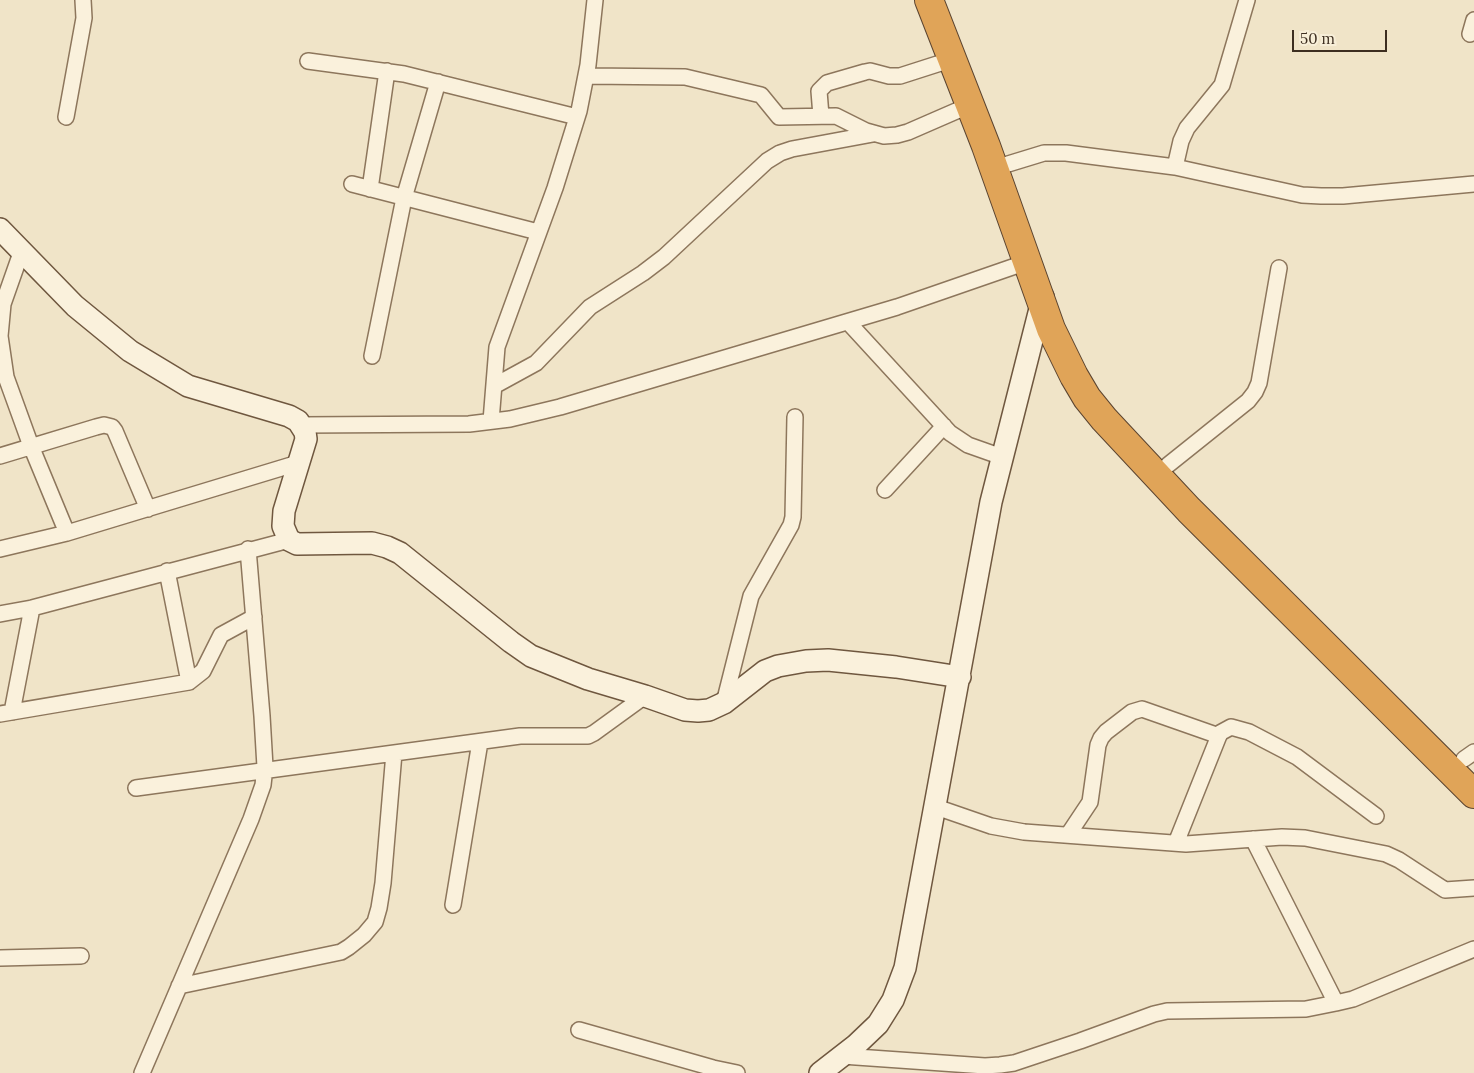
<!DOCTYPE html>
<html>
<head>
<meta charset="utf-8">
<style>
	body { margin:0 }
	#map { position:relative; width:1474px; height:1073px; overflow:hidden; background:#f0e4c8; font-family:Lora,serif }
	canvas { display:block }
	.scale { position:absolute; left:1292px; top:30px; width:95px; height:22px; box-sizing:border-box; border:2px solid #3d2e20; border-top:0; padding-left:6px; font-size:15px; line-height:18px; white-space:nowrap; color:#3d2e20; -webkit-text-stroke:4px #f7eed8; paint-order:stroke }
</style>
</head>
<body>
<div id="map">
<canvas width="1474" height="1073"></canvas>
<div class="scale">50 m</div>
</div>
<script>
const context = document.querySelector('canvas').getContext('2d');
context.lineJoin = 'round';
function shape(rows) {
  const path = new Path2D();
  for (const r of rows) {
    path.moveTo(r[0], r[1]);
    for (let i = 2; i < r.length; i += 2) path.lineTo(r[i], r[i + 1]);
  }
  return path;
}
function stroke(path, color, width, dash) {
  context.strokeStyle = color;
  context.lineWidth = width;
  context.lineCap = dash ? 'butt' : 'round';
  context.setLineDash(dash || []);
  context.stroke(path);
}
const street = shape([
	[1470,34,1474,20],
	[308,61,404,74,577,117],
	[587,76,685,77,761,95,779,117,836,116,866,131,884,136,897,135,908,132,970,105],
	[821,116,819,91,827,83,865,72,870,71,889,76,900,76,953,59],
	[66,117,84,18,83,0],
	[1008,164,1044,153,1066,153,1175,167,1302,195,1321,196,1343,196,1474,184],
	[1175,167,1181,141,1187,128,1222,85,1247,0],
	[352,184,538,232],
	[370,189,387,71],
	[22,250,3,304,0,336,6,377,31,446,67,533],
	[848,322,950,433,968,445,1002,457],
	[372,356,404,198,438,82],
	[494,386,536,363,590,307,643,273,664,257,767,161,780,153,792,149,873,134],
	[491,421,497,347,555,188,579,111,588,65,595,0],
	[302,425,469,424,510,419,560,407,897,307,1027,262],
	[0,456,96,427,104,425,112,427,115,431,148,509],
	[1168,465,1248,401,1255,392,1259,383,1279,268],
	[885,490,944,426],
	[0,549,67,533,298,463],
	[167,571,189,682],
	[0,614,32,608,289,540],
	[724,703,751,596,791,525,793,517,795,417],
	[12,712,32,608],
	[0,714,189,682,203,671,221,635,254,617],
	[1464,759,1474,752],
	[136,788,520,736,588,736,594,733,645,696],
	[936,807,991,826,1024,832,1186,844,1282,837,1305,838,1386,854,1399,860,1445,890,1474,888],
	[1068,835,1090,802,1098,745,1101,738,1106,732,1132,712,1142,709,1219,736],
	[1253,839,1336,1003],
	[1176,843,1220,733,1231,727,1249,732,1297,757,1376,816],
	[453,905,480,742],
	[0,958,81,956],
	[179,986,341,952,349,947,364,935,375,922,379,908,383,883,394,753],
	[579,1030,713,1068,737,1073],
	[842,1056,985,1066,1000,1065,1014,1063,1080,1041,1154,1014,1167,1011,1306,1009,1336,1003,1353,999,1474,949],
	[142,1073,251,819,263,785,265,767,262,716,248,549]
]);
const secondary = shape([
	[0,229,75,306,130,351,188,386,289,416,298,421,305,432,306,439,284,511,283,526,289,540,297,544,372,543,387,547,400,553,511,642,531,656,588,679,645,696,685,710,698,711,709,710,724,703,765,671,778,666,806,661,828,660,896,667,960,677],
	[820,1073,856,1045,878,1024,893,1000,905,968,991,502,1043,297]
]);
const highway = shape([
	[929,0,986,146,1051,329,1074,376,1087,398,1104,419,1189,510,1474,794]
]);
stroke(street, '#8d765c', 18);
stroke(secondary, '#6f573f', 24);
stroke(highway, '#5b4430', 30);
stroke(street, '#faf1dc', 15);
stroke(secondary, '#faf1dc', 21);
stroke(highway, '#e0a458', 28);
</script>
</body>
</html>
